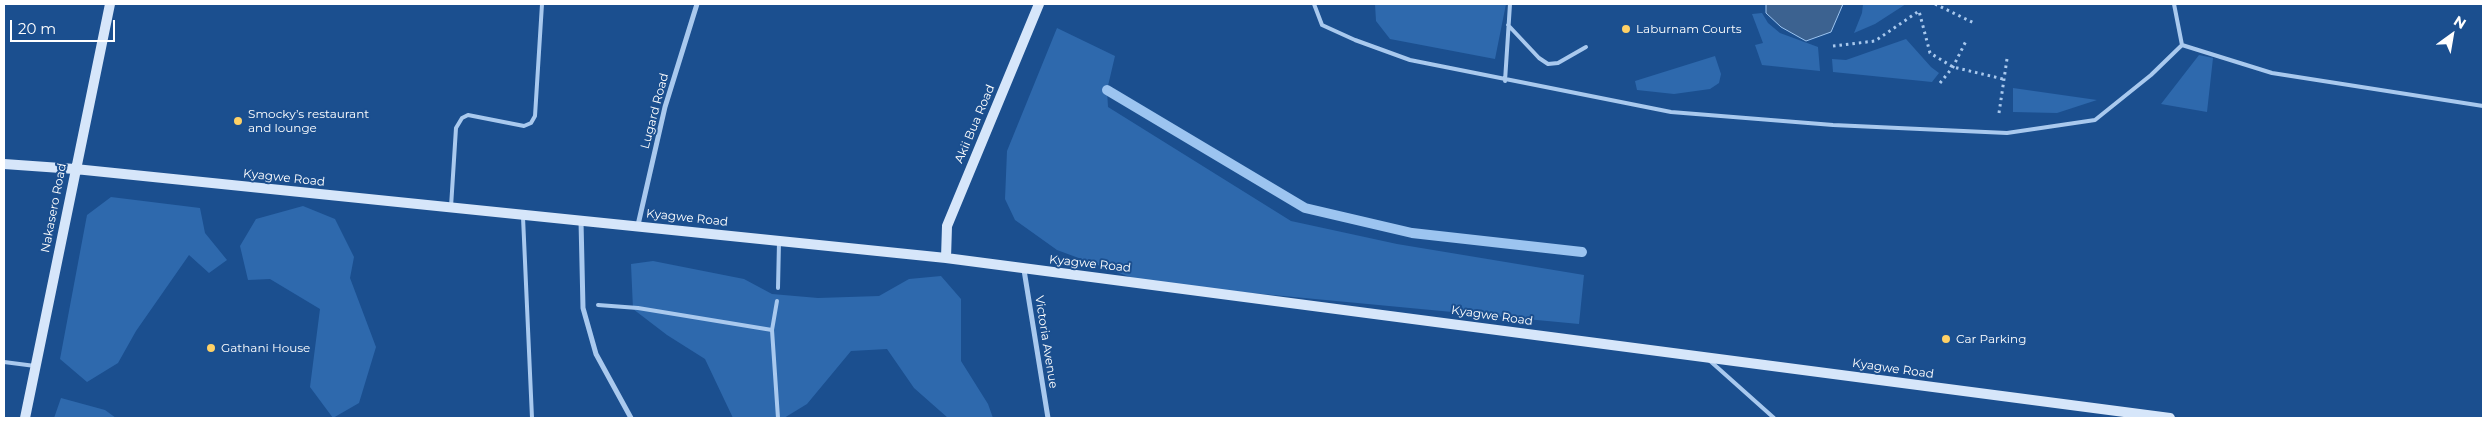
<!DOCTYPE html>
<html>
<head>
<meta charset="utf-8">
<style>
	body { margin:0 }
	#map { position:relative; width:2487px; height:422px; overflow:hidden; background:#1b4f8f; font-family:Montserrat,sans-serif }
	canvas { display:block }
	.frame { position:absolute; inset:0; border:5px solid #fff; pointer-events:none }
	.north { position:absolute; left:2427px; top:10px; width:50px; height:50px; -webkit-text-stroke:4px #1b4f8f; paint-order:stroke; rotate:32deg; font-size:14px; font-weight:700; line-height:20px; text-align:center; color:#fff }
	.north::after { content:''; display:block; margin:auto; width:18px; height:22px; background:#fff; clip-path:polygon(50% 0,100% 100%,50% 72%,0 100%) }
	.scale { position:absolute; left:10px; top:20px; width:105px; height:22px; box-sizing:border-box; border:2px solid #fff; border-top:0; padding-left:6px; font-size:15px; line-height:18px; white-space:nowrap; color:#fff; -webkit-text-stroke:4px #1b4f8f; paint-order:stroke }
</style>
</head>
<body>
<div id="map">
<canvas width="2487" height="422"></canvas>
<div class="frame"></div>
<div class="north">N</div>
<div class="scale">20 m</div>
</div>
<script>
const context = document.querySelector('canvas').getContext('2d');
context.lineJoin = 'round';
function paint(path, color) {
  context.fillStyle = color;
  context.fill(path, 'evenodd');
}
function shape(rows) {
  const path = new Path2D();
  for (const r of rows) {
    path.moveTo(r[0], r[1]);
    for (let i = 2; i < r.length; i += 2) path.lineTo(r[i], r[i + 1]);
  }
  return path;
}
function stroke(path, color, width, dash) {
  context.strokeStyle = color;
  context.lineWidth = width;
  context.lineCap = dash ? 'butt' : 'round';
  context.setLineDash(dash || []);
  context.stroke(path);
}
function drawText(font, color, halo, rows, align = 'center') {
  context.font = font + ' Montserrat,sans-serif';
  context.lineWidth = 4;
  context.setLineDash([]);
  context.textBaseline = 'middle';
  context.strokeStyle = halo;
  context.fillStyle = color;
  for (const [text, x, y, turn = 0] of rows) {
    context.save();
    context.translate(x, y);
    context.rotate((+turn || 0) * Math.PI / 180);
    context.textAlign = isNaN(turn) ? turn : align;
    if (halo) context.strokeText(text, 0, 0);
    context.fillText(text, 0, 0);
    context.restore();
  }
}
const green = shape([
	[1375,4,1506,4,1495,59,1390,39,1376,21],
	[1863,4,1906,4,1875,24,1854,33,1862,13],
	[1762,13,1768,23,1780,33,1818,47,1820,71,1762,65,1755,45,1763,43,1752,14],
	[1057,28,1115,56,1107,90,1108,107,1291,221,1397,244,1584,275,1579,324,1146,283,1057,250,1015,220,1005,199,1007,151],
	[1906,39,1931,67,1939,73,1932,82,1833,72,1832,59,1846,60],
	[2199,55,2213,58,2207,112,2161,104],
	[1715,56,1721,74,1719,83,1710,89,1674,94,1637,90,1635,81],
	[2013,88,2097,100,2057,113,2013,112],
	[111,197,200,208,205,233,227,260,209,273,189,255,136,331,118,363,87,382,60,359,87,215],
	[303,206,335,219,354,257,350,278,376,347,359,403,333,418,310,387,320,309,270,279,248,280,240,246,256,219],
	[653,261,744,279,772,294,818,298,879,296,909,279,941,276,961,299,961,361,988,404,993,418,948,418,914,388,887,349,851,351,807,404,784,418,733,418,705,359,667,335,633,309,631,264],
	[61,398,105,410,116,418,54,418]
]);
const water = shape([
	[1766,4,1843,4,1831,32,1806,41,1781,27,1766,13,1766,4]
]);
const stream = shape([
	[1107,90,1305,208,1412,233,1582,252]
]);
const path = shape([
	[1935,4,1974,23],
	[1833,46,1875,41,1919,11,1930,53,1953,67,2003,79],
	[1940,83,1953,67,1966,41],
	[1999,113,2007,59]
]);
const lane = shape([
	[1314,4,1322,25,1355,40,1410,60,1671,112,1833,125,2007,133,2095,120,2151,75,2182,45,2174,4],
	[1508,25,1539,58,1548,64,1558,63,1586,47],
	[2182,45,2272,73,2483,106],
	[1505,81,1510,4],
	[451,207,456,128,462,118,468,115,524,126,531,123,535,116,542,4],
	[523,217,532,418],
	[778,288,779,242],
	[777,301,772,330,778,418],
	[598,305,638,308,772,330],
	[1709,360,1774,418],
	[4,362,35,366]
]);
const street = shape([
	[581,221,583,308,596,354,631,418],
	[638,225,665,107,697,4],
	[1024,270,1048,418]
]);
const secondary = shape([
	[4,164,75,169,946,258,2170,418],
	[946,258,947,226,1039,4],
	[25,418,110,4]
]);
const markers = [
	[1626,29,5,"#ffd166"],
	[238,121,5,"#ffd166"],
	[1946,339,5,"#ffd166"],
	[211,348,5,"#ffd166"]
];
const poiNames = [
	["Laburnam Courts",1636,29],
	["Smocky’s restaurant",248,114],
	["and lounge",248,128],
	["Car Parking",1956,339],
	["Gathani House",221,348]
];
const streetNames = [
	["Lugard Road",655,111,-75],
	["Akii Bua Road",975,124,-67],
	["Kyagwe Road",284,178,6],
	["Nakasero Road",54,208,-79],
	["Kyagwe Road",687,218,6],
	["Kyagwe Road",1090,264,6],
	["Kyagwe Road",1492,316,8],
	["Victoria Avenue",1046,342,81],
	["Kyagwe Road",1893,369,8]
];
paint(green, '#2e69ad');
paint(water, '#3c6290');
stroke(water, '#9cc4f0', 1);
stroke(stream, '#9cc4f0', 10);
stroke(path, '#a9c9ee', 3, [2.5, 4]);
stroke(lane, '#a9c9ee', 4);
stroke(street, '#a9c9ee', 5);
stroke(secondary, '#d6e6fa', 10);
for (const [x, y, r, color] of markers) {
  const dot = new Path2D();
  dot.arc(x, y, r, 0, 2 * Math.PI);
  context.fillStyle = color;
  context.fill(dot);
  stroke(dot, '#1b4f8f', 2);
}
drawText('12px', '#fff', '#1b4f8f', poiNames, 'left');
drawText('12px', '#fff', '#1b4f8f', streetNames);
</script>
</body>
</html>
